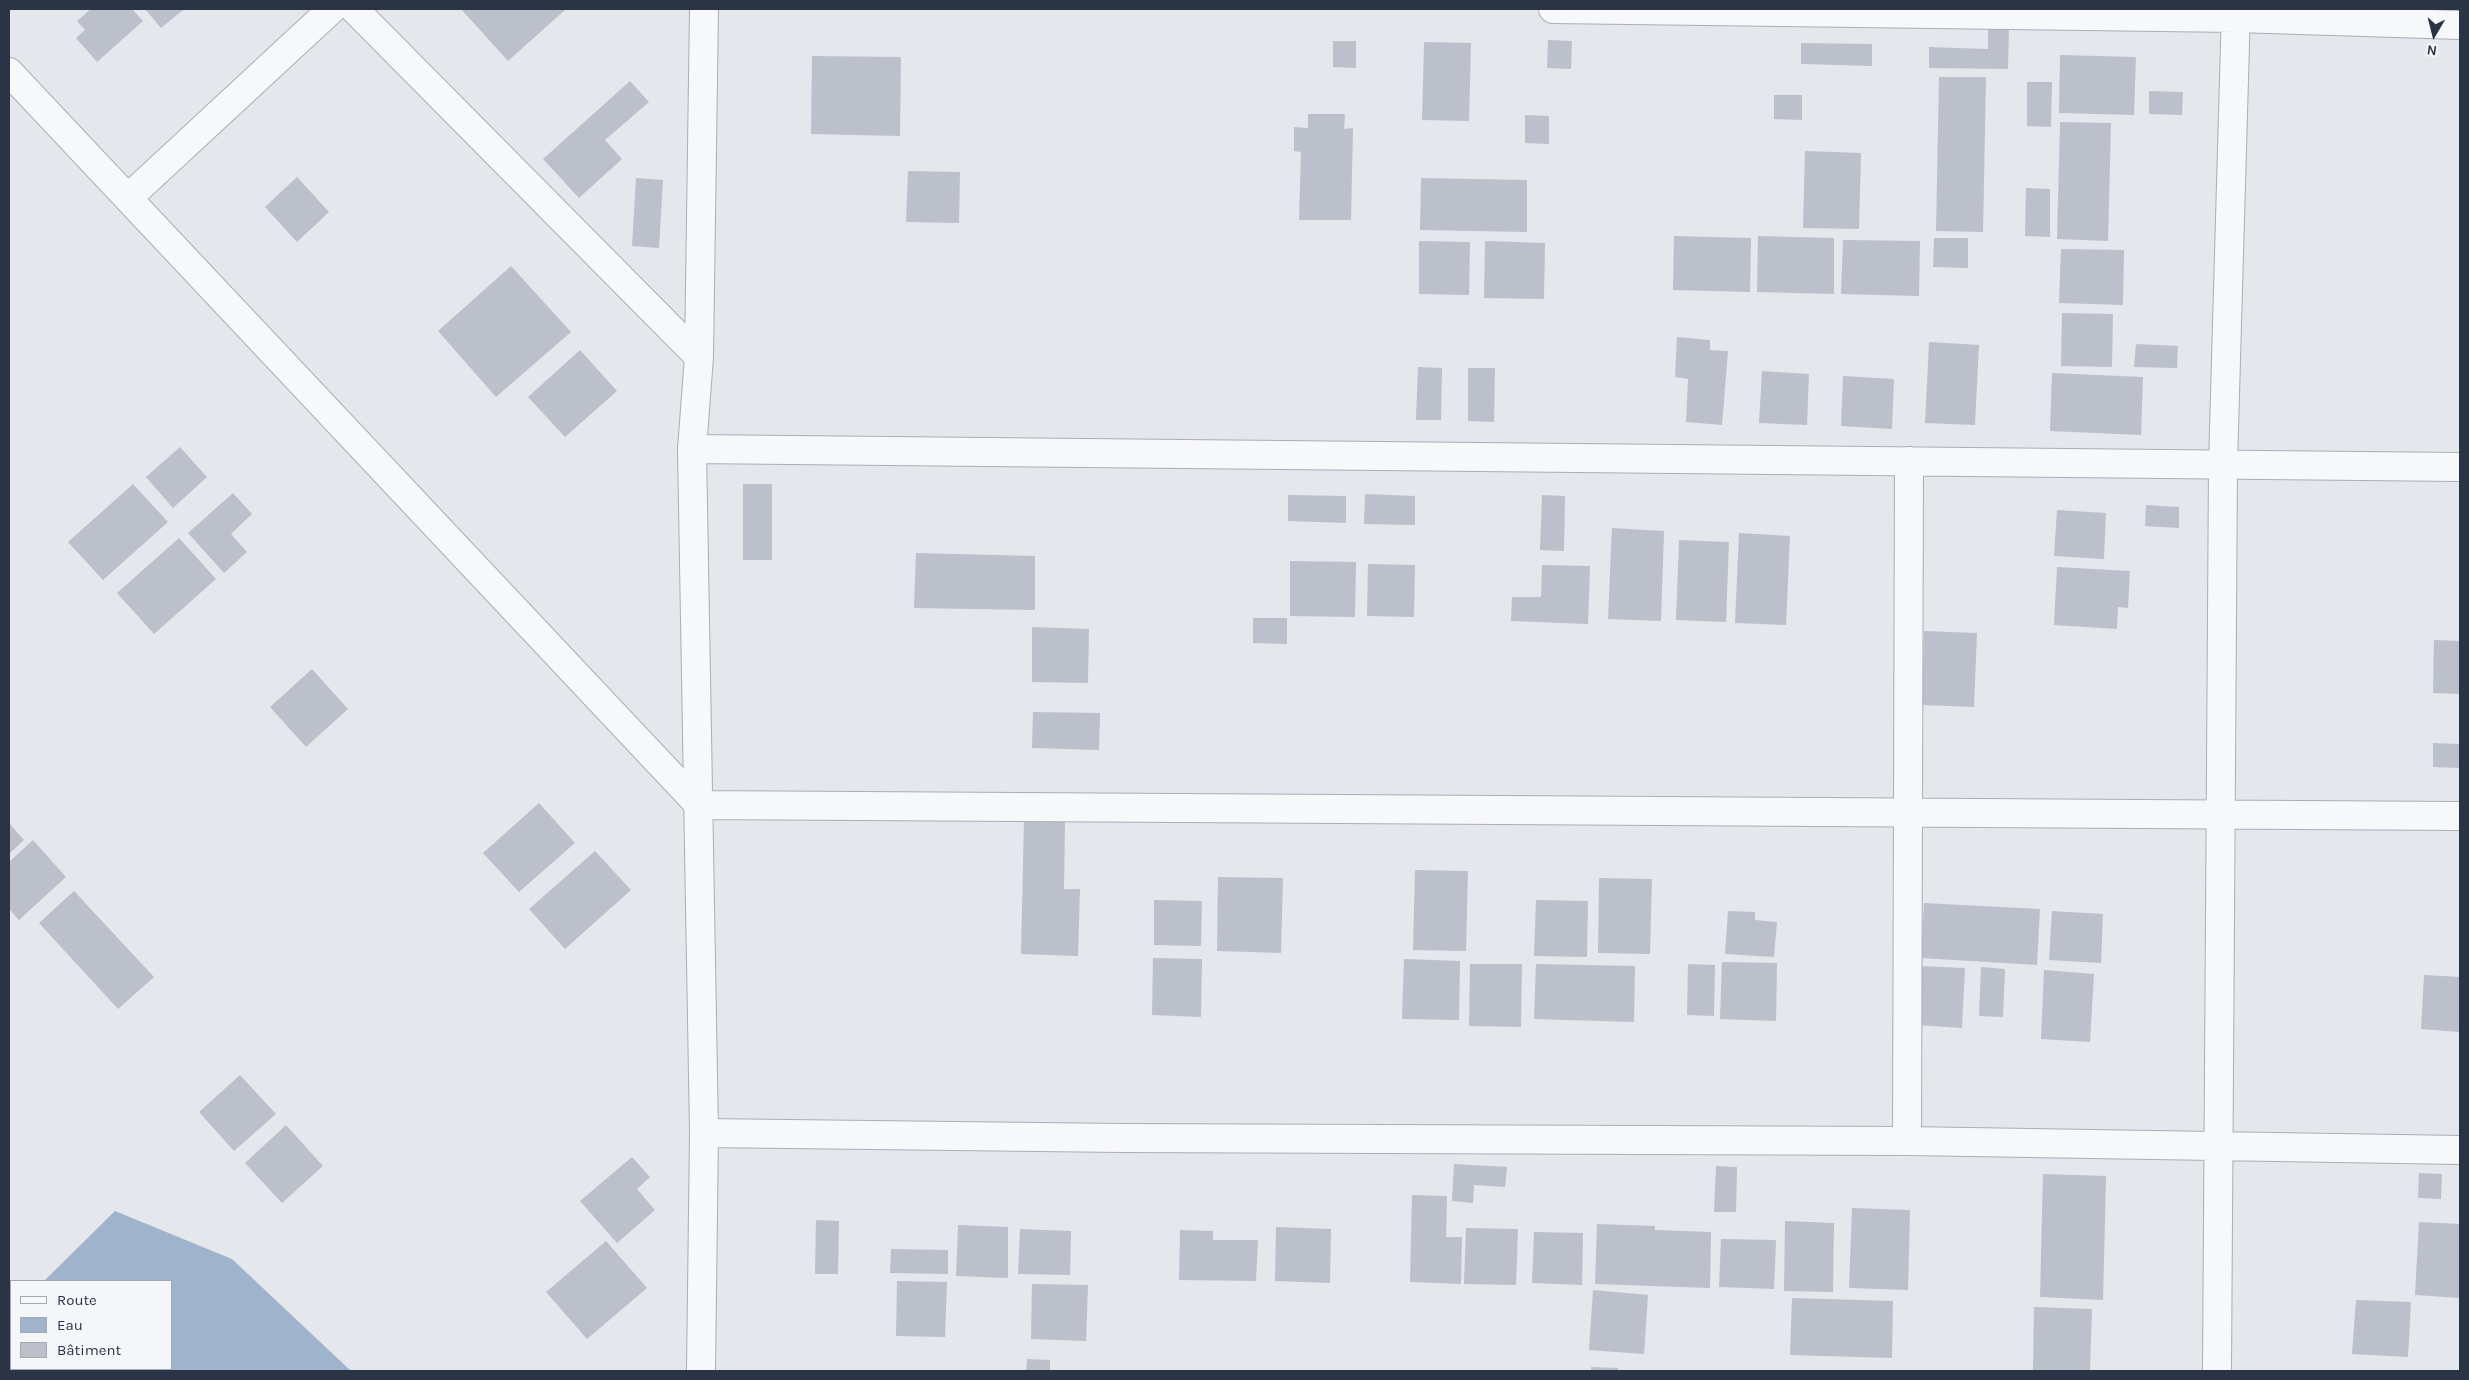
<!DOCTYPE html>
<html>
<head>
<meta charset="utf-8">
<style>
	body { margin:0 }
	#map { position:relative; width:2469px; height:1380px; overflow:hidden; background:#e4e7ec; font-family:Karla,sans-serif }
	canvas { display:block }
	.frame { position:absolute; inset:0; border:10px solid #2b3445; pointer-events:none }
	.legend { position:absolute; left:10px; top:1280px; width:162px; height:90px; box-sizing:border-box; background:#f4f6f9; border:1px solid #a4a8b1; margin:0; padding:6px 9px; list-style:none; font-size:15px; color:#2b3445 }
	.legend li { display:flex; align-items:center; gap:10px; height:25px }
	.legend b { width:25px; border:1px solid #a4a8b1 }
	.north { position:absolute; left:2409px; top:10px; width:50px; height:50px; -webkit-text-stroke:4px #f4f6f9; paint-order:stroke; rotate:188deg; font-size:14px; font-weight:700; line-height:20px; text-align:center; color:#2b3445 }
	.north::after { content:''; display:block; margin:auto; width:18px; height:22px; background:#2b3445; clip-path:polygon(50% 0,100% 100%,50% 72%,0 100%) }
</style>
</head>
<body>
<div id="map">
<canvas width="2469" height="1380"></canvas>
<div class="frame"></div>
<ul class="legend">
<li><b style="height:6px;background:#f7f8fa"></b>Route</li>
<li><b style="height:14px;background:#9fb4cc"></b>Eau</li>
<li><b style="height:14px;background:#bbc0ca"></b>Bâtiment</li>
</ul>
<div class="north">N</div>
</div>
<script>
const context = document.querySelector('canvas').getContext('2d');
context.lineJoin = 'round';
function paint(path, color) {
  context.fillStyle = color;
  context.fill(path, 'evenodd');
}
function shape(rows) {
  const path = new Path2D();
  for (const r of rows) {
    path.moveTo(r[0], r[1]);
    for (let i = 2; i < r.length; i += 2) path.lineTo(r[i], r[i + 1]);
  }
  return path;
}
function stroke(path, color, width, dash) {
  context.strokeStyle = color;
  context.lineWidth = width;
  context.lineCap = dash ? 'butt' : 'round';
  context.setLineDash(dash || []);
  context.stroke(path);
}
const water = shape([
	[115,1211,232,1259,351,1371,9,1371,9,1349,11,1339,11,1369,171,1369,171,1281,44,1281]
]);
const building = shape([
	[91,9,132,9,143,21,97,62,76,38,85,30,77,21],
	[145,9,182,9,183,10,161,28],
	[461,9,566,9,508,61],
	[1988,24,2009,24,2008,69,1929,68,1929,47,1988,49],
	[1548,40,1572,41,1571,69,1547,68],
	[1333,41,1356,41,1356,68,1333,67],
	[1424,42,1471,43,1469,121,1422,120],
	[1801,43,1872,44,1872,66,1801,64],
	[2060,55,2136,57,2134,115,2059,113],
	[812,56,901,57,900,136,811,134],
	[1939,77,1986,77,1983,232,1936,231],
	[630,81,649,102,605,140,622,159,579,198,543,159],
	[2027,82,2052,82,2051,127,2027,126],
	[2149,91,2183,92,2182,115,2149,114],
	[1774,95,1802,95,1802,120,1774,119],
	[1308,114,1345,114,1344,129,1353,128,1351,220,1299,220,1301,152,1294,151,1294,127,1308,128],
	[1525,115,1549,116,1549,144,1525,143],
	[2060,122,2111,123,2108,241,2057,239],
	[1805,151,1861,153,1859,229,1803,228],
	[908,171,960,172,959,223,906,222],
	[297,177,329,212,297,242,265,207],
	[636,178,663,180,659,248,632,246],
	[1421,178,1527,180,1527,232,1420,230],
	[2026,188,2050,189,2050,237,2025,236],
	[1674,236,1751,238,1750,292,1673,290],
	[1758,236,1834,238,1834,294,1757,292],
	[1934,238,1968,238,1968,268,1933,267],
	[1843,240,1920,241,1919,296,1841,294],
	[1419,241,1470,242,1469,295,1419,294],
	[1485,241,1545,243,1544,299,1484,298],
	[2061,249,2124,250,2123,305,2059,303],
	[511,266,571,332,496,397,438,331],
	[2062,313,2113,314,2112,367,2061,366],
	[1677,337,1710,340,1710,350,1728,351,1722,425,1686,422,1688,379,1675,377],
	[1929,342,1979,345,1975,425,1925,423],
	[2136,344,2178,346,2177,368,2134,367],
	[580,350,617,391,565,437,528,397],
	[1418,367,1442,368,1441,420,1416,420],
	[1468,368,1495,368,1494,422,1468,421],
	[1762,371,1809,374,1807,425,1759,423],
	[2052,373,2143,377,2141,435,2050,431],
	[1843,376,1894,379,1892,429,1841,426],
	[180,447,207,477,173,508,146,477],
	[133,484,168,522,103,580,68,542],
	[743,484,772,484,772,560,743,560],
	[233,493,252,514,231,534,247,552,224,573,188,533],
	[1365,494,1415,496,1415,525,1364,524],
	[1288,495,1346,496,1346,523,1288,521],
	[1542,495,1565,496,1564,551,1540,550],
	[2146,505,2179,507,2179,528,2145,526],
	[2057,510,2106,513,2104,559,2054,556],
	[1612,528,1664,531,1661,621,1608,619],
	[1739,533,1790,536,1786,625,1735,623],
	[179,538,216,579,154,634,117,593],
	[1679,540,1729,542,1726,622,1676,620],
	[916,553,1035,556,1035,610,914,608],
	[1290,561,1356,562,1355,617,1290,616],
	[1368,564,1415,565,1414,617,1367,616],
	[1542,565,1590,566,1588,624,1511,621,1512,597,1541,597],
	[2057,567,2130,571,2128,608,2118,607,2117,629,2054,625],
	[1253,618,1287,618,1287,644,1253,643],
	[1032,627,1089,629,1088,683,1032,682],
	[1924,631,1977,633,1974,707,1922,705],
	[2434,640,2460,641,2460,694,2433,693],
	[312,669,348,709,306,747,270,707],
	[1033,712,1100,713,1099,750,1032,748],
	[2433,743,2460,744,2460,768,2433,767],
	[539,803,575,843,519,892,483,853],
	[1024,821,1065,822,1064,889,1080,889,1078,956,1021,954],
	[9,823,24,840,9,854],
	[33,840,66,877,19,920,9,909,9,862],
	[595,851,631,890,565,949,529,909],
	[1415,870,1468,871,1466,951,1413,950],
	[1218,877,1283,878,1281,953,1217,951],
	[1599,878,1652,879,1650,954,1598,953],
	[74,891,154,977,118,1009,39,923],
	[1154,900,1202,901,1201,946,1154,945],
	[1536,900,1588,901,1587,957,1534,956],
	[1924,903,2040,909,2037,965,1921,958],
	[1728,911,1755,912,1755,920,1777,922,1774,957,1725,954],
	[2052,911,2103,914,2101,963,2049,960],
	[1153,958,1202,959,1201,1017,1152,1015],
	[1404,959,1460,961,1459,1020,1402,1019],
	[1722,962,1777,963,1776,1021,1720,1019],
	[1470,964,1522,964,1521,1027,1469,1026],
	[1536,964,1635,966,1634,1022,1534,1019],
	[1688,964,1715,965,1714,1016,1687,1015],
	[1920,966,1965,968,1962,1028,1916,1025],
	[1981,967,2005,969,2003,1017,1979,1016],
	[2044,970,2094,974,2090,1042,2041,1039],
	[2424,975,2460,977,2460,1032,2421,1029],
	[240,1075,276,1114,234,1151,199,1112],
	[286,1125,323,1166,282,1203,245,1163],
	[632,1157,650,1177,637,1189,655,1210,617,1243,580,1201],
	[1454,1164,1507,1167,1505,1187,1474,1185,1473,1203,1452,1201],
	[1716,1166,1737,1167,1736,1212,1714,1212],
	[2419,1173,2442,1174,2441,1199,2418,1198],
	[2043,1174,2106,1176,2103,1300,2040,1297],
	[1412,1195,1447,1196,1446,1237,1462,1237,1461,1284,1410,1282],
	[1852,1208,1910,1210,1908,1290,1849,1288],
	[816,1220,839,1221,838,1274,815,1274],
	[1785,1221,1834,1223,1833,1292,1784,1291],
	[2419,1222,2460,1224,2460,1298,2415,1295],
	[1597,1224,1655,1226,1655,1230,1711,1232,1710,1288,1595,1284],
	[958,1225,1008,1227,1008,1278,956,1276],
	[1276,1227,1331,1229,1330,1283,1275,1281],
	[1466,1228,1518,1229,1516,1285,1464,1284],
	[1020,1229,1071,1231,1070,1275,1018,1274],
	[1180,1230,1213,1231,1213,1240,1258,1240,1256,1281,1179,1280],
	[1534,1232,1583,1233,1582,1285,1532,1283],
	[1721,1239,1776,1240,1774,1289,1719,1287],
	[606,1241,647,1288,587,1339,546,1292],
	[891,1249,948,1250,948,1274,890,1273],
	[897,1281,947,1282,945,1337,896,1336],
	[1032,1284,1088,1285,1086,1341,1031,1339],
	[1593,1290,1648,1295,1644,1354,1589,1350],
	[1792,1298,1893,1301,1892,1358,1790,1355],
	[2356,1300,2411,1302,2408,1357,2352,1354],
	[2034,1307,2092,1309,2090,1371,2033,1371],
	[1027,1359,1050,1360,1050,1371,1026,1371],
	[1591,1367,1618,1368,1618,1371,1591,1371]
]);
const minor = shape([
	[354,9,699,357],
	[1553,9,2236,18,2460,25],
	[9,72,699,805,2460,816],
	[128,198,332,9],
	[692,449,2460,467],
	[704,1133,1122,1138,1907,1141,2460,1150],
	[1907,1141,1909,461],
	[701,1371,704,1133,692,449,699,357,704,9],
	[2217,1371,2223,465,2236,9]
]);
paint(water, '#9fb4cc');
paint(building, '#bbc0ca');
stroke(minor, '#a9aeb7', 30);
stroke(minor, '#f7f8fa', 28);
</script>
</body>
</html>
